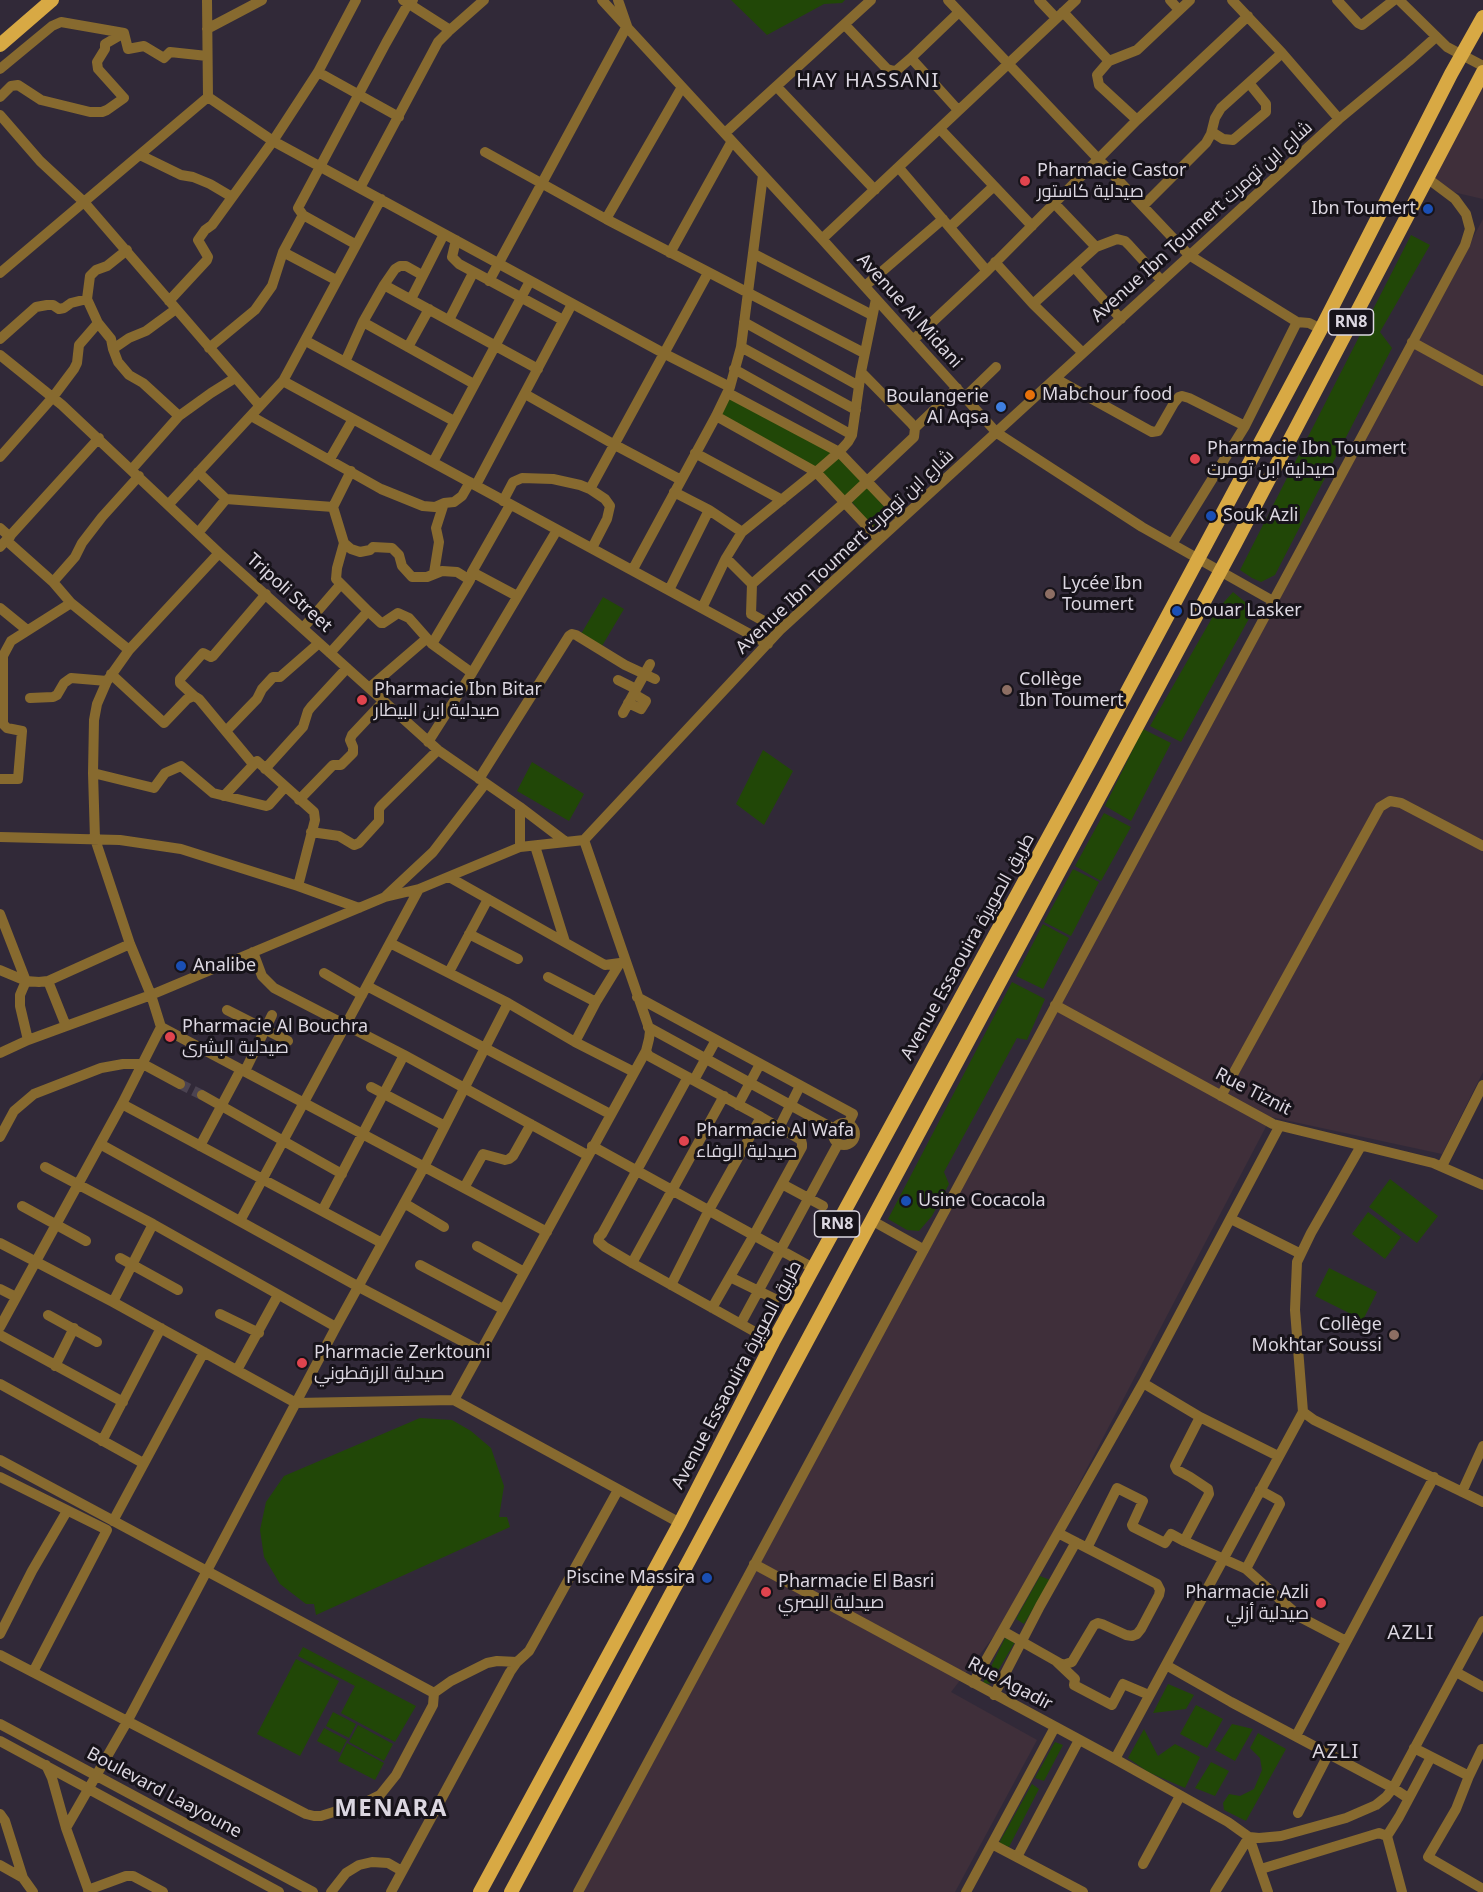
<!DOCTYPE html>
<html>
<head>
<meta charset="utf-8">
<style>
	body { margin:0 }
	canvas { display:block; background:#312938 }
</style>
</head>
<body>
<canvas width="1483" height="1892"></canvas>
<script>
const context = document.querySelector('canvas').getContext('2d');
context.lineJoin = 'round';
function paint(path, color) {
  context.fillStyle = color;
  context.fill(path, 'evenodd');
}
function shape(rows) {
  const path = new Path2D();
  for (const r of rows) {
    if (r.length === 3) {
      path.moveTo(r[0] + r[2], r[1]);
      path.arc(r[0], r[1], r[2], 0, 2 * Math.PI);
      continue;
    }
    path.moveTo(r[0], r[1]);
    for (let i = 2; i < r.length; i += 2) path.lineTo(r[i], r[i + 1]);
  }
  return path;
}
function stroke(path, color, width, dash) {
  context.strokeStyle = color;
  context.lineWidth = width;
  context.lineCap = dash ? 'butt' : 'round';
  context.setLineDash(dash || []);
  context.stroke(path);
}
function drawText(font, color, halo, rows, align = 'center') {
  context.font = font + ' "Noto Sans",Cairo,sans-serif';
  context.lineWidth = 6;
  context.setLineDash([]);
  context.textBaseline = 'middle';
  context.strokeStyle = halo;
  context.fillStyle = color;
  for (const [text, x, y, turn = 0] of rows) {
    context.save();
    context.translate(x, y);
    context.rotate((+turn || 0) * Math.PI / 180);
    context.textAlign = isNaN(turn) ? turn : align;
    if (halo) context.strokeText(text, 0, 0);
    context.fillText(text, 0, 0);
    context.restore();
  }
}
const industrial = shape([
	[1483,67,1483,199,1427,186],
	[1483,219,1483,1072,1442,1154,1271,1117,1040,1558,1000,1628,951,1692,1037,1740,955,1892,579,1892]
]);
const green = shape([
	[731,0,845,0,842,3,824,4,767,35],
	[1411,235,1430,245,1380,332,1392,348,1275,575,1261,582,1252,578,1240,570],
	[730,394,834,454,817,469,720,415],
	[838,458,862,481,847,499,822,473],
	[867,487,893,517,876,531,852,502],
	[1233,592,1250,606,1251,615,1181,742,1150,726,1216,611],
	[603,597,624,609,602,646,581,634],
	[1143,729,1171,743,1131,821,1105,806],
	[763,750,793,771,764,825,736,804],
	[532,762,584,794,569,821,517,791],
	[1104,813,1131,827,1101,881,1075,866],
	[1073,869,1099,882,1071,936,1044,922],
	[1043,924,1069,938,1043,989,1016,976],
	[1012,982,1045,999,1027,1040,1017,1038,944,1172,949,1184,932,1216,919,1231,907,1230,888,1219],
	[1390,1179,1438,1216,1417,1243,1369,1207],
	[1368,1212,1401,1237,1385,1259,1352,1234],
	[1329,1268,1377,1292,1363,1320,1315,1296],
	[420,1418,452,1420,471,1431,491,1448,504,1486,499,1517,507,1517,510,1527,316,1615,314,1604,306,1604,280,1584,264,1557,260,1530,266,1502,284,1476],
	[1040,1576,1050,1580,1024,1624,1016,1619],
	[1005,1638,1015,1642,990,1684,983,1683],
	[303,1647,416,1706,395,1742,341,1713,355,1686,298,1656],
	[296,1659,339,1681,300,1756,257,1734],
	[1168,1684,1194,1695,1186,1709,1153,1713],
	[1196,1705,1223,1719,1207,1748,1180,1734],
	[333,1712,356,1724,349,1738,326,1726],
	[1232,1724,1253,1729,1235,1761,1215,1750],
	[358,1725,393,1744,384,1761,349,1742],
	[324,1728,347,1740,340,1753,317,1741],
	[1144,1729,1158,1756,1175,1744,1200,1757,1185,1788,1148,1772,1128,1758],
	[1258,1733,1286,1749,1246,1821,1224,1810,1223,1803,1229,1794,1240,1796,1254,1789,1262,1770,1260,1758,1250,1748],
	[1055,1742,1063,1745,1044,1781,1035,1778],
	[347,1743,384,1763,375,1780,338,1761],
	[1211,1762,1229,1771,1215,1796,1195,1788],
	[1032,1784,1039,1789,1009,1847,999,1843]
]);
const minorTunnel = shape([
	[180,1084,202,1095]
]);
const minor = shape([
	[207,0,208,97,273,141,665,354,730,387,716,416,633,569],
	[403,0,450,30],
	[602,0,822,239,997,433,1142,527,1273,601],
	[948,0,1189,255,1297,322],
	[1039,0,1056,18],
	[1170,0,1179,10],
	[1232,0,1282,53,1339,119],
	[1337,0,1358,23,1362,25,1394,0],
	[1399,0,1447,47,1483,66],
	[1063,12,1109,61,1097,75,1099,85,1137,120],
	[845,25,887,69,894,71,897,70,911,58,959,12],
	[207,29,262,0],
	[911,58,958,110],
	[1109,61,1137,50,1190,0],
	[0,69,52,26,61,22,124,33,128,49,144,46,164,58,170,52,207,56],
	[318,72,399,117],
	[777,87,875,190],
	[0,97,11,86,18,85,41,100,90,112,102,112,107,110,124,98,98,69,97,62,105,49,105,44,124,33],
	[0,115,40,161,84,202,260,406],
	[940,129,1032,226],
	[1212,132,1223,139,1233,140,1266,112,1266,104,1249,83],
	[725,133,871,0],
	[485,152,606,219,864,353],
	[140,155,181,175,193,177,210,184,232,197],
	[899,168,987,271],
	[360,188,438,42,450,30,484,0],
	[1055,204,1096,247],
	[1143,206,1206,143,1211,134,1215,118,1221,108,1282,53],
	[606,219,682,87],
	[950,227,994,186],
	[822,239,1076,0],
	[456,240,452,257,459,264,563,320],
	[355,244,303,215,298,208,386,43,408,4,413,0],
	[283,252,336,280],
	[670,253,732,141],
	[754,254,872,315],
	[995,262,1033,304,1083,353],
	[1074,267,1121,319],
	[0,273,208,97],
	[489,281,627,26,618,0],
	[384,285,538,369],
	[865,286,943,219],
	[411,299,444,234],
	[169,301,207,260,208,257,198,240,205,230,212,225,273,141,318,72,356,0],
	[1033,304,1096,247,1117,239,1125,241,1129,245,1161,280],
	[176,309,146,331,129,338,113,349,118,362,129,375,143,383,179,416],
	[449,320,473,273],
	[363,322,474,384],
	[744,322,859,386],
	[98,323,87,299,90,276,96,270,107,266,127,250],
	[0,339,36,307,47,305,53,305,59,309,64,308,71,303,87,299],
	[913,340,987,271,1137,120,1248,16],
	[306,341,454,421],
	[1412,342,1483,381],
	[408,347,429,309],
	[741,347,856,410],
	[209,348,255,310,272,286,283,252,303,215],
	[0,355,62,405,219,553,438,750,520,807,566,842],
	[345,362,363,322,384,285,395,269,400,266,406,266,422,275],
	[734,369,852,435],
	[1056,379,1152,432,1158,431,1174,403,1179,397,1182,396,1189,398,1245,426],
	[283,381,768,644],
	[730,387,741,347,763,175],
	[728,393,839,452,902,518],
	[525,394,615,445,681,480],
	[965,397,996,367],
	[251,416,381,489,423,506,435,507,444,503,454,502,462,496,470,482],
	[716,416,816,472,879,539],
	[915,428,957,388],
	[695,453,782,500],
	[0,457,53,397,74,369,77,363,79,345,98,323,111,339,113,349],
	[330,459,353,419],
	[433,462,530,281],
	[132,469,179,416,211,393,235,378],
	[198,472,226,499,333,507,351,471],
	[476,485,572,304],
	[674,492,709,510,742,532],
	[503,501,513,482,522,478,553,479,580,485,590,489],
	[168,505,283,381,381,199],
	[333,507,344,543,351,549,360,552,370,550,373,547,392,548,399,555,402,566,412,577,427,577,442,571,457,572,470,580,432,644],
	[0,528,10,537],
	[198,533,226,499],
	[7,541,53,582,71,603],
	[344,543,337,568,336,579,368,611],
	[1172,544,1245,426,1297,322,1309,323,1321,329],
	[0,547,99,438],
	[592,548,607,519,610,506,605,499,590,489,708,273],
	[726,558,752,584,845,502,914,437,915,428,911,423,861,372],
	[472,572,517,596],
	[434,573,439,542,436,528,444,503],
	[470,580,472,572,510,505],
	[53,582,75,557,82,543,102,517,139,476],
	[752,584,751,614,780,630],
	[669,590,709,510],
	[0,608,27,630],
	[702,608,726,558,742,532,816,472,839,452,848,442,852,435,861,372,876,299],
	[303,628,340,585],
	[330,653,368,611,381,623,383,623,398,613,409,618,432,644,472,673],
	[111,674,164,723,187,699,194,696,199,699,253,764],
	[618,680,636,689],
	[369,688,426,639],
	[194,696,180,683,180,679,203,653,211,657,213,656,266,594],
	[30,698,53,697,57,695,64,683,71,678,107,681],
	[628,703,641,709,646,701,634,694],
	[623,713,650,664],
	[226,731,257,699,262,689,273,677,280,677,319,643],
	[428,742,472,673,557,530],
	[265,769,303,727,308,711,311,707,347,668],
	[93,773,154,788,165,773,181,766,213,793,266,806,269,805,285,787],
	[0,779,18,779,22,731,7,728,3,724,3,656,11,641,71,603,129,650],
	[479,779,569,636,572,634,576,635,625,665,655,679],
	[224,796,257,761,314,812,315,820,298,886],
	[299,800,333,765,341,765,353,753,353,747,350,740,352,735,384,701],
	[311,832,339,836,354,845,359,843,379,821,379,809,381,806,438,750],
	[0,837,120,840,181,849,298,886,359,908],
	[584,840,780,630,1339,119,1409,61,1436,37],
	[535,846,565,942],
	[520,847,520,807],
	[449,877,605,965,620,963],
	[386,896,433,852,485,784],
	[0,914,26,981,20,995,20,1006,28,1040],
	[469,934,518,959],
	[390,943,508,1003,575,1042,634,1072],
	[253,952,262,976,274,988,404,1055,587,1155],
	[0,970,26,981,39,982,48,981,130,944],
	[449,972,488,899],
	[324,973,362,995],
	[548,977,596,1002],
	[48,981,66,1026],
	[367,986,610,1114],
	[637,997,853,1114,848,1124],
	[1055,1005,1273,1124,1433,1163,1483,1185],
	[227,1010,288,1041],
	[161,1027,547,1232],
	[648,1027,834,1129],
	[575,1042,596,1002,620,963,624,961],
	[646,1051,649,1056,761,1117,801,1140,802,1144,802,1147,754,1235,712,1308],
	[0,1053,28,1040,151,995,385,897,419,889,520,847,584,840],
	[245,1071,272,1015],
	[688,1077,602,1234,599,1237,598,1241,605,1247,632,1263,773,1342],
	[694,1080,716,1040],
	[371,1087,445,1126],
	[202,1095,342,1174],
	[1221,1096,1380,807,1390,801,1401,803,1483,846],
	[122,1104,382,1243],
	[738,1105,760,1064],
	[844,1134,11],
	[779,1128,800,1086],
	[0,1137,14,1111,34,1094,101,1068,123,1064,143,1064,180,1084],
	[100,1144,359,1287,481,1351],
	[200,1146,241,1069],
	[592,1146,813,1268],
	[1361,1146,1311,1233,1297,1262,1295,1310,1303,1412,1314,1420,1483,1502],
	[1442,1166,1483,1085],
	[45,1167,153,1224,336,1327],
	[782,1184,823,1206],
	[464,1188,483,1154,505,1160,509,1159,513,1156,531,1124],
	[404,1203,444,1227],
	[22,1206,86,1241],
	[322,1211,404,1055],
	[1231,1219,1299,1253],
	[871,1220,923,1249],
	[240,1221,419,889],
	[0,1243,113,1302,296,1403,454,1400,680,1523],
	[477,1246,524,1272],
	[120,1258,178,1290],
	[632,1263,724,1096],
	[420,1265,503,1309],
	[730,1277,775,1299],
	[671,1285,709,1210,761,1117],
	[0,1289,16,1297],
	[113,1302,153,1224],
	[220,1314,259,1333],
	[48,1315,97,1342],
	[741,1323,838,1144],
	[0,1327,122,1104,161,1027,151,995,130,944,95,839,93,773,94,720,97,704,107,681,129,650,219,553],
	[0,1335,123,1402],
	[55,1366,74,1328],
	[237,1370,278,1295],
	[1143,1383,1200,1417,1278,1456],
	[0,1384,143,1463],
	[454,1400,646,1051,649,1039,650,1031,584,840],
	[1200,1417,1175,1466,1177,1470,1190,1477,1208,1489,1209,1494,1184,1541,1246,1569,1280,1504,1278,1500,1260,1490],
	[102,1441,161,1328],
	[0,1460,434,1693],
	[0,1477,107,1530,33,1672],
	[1462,1492,1483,1446],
	[113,1521,204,1352],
	[1087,1548,1117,1488,1143,1501,1132,1525,1133,1527,1165,1543,1171,1534,1184,1541],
	[754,1564,1115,1759,1228,1822,1249,1837,1259,1838,1281,1836,1346,1818,1376,1805,1386,1797,1393,1788,1483,1621],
	[1246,1569,1300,1617,1346,1641],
	[1003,1631,1063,1665,1072,1662,1094,1625,1098,1623,1102,1624,1126,1635,1132,1636,1137,1634,1141,1629,1159,1595,1160,1590,1157,1584,1058,1533],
	[0,1634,32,1571,67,1511],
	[0,1655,306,1814,314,1816,321,1816,368,1801,380,1795,396,1775,433,1705,434,1693],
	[1057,1662,1075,1679,1074,1685,1112,1705,1123,1684,1149,1695],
	[1166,1665,1231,1702,1393,1788,1408,1798],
	[1456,1672,1483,1687],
	[973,1683,1143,1383,1279,1127],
	[434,1693,451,1681,487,1663,497,1661,517,1662],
	[994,1695,1040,1606,1076,1542],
	[0,1724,313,1892],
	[1296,1736,1434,1477],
	[0,1741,279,1892],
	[1414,1748,1469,1776],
	[1482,1749,1469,1776,1456,1809,1428,1857,1483,1889],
	[1115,1759,1303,1412],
	[46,1765,52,1778,66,1828,89,1892],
	[1298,1813,1329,1753],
	[0,1814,5,1821,23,1878,33,1892],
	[66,1828,128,1720,336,1327,424,1167,508,1003],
	[1387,1836,1402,1892],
	[1249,1837,1268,1892],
	[992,1844,1083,1892],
	[1017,1857,1079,1740],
	[1143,1864,1180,1796],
	[0,1865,23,1878],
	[1261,1869,1379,1833,1387,1836,1399,1817,1431,1757],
	[88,1890,126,1876,133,1876,163,1892],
	[331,1892,346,1873,359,1865,372,1862,388,1863,402,1871],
	[391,1892,510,1672,517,1662,529,1651,538,1635,618,1490],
	[578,1892,1465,245,1470,229,1466,214,1455,199,1427,178],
	[966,1892,1055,1727],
	[1215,1892,1249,1837]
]);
const major = shape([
	[0,45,52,0],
	[480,1892,680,1523,773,1342,1090,761,1321,329,1451,74,1483,17],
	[511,1892,1235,544,1483,72]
]);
const markers = [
	[1025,181,6,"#e0444e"],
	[1428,209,6,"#1a4fb4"],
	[1030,395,6,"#e8710a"],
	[1001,407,6,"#3f7fe0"],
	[1195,459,6,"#e0444e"],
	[1211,516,6,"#1a4fb4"],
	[1050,594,6,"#8d6e63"],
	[1177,611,6,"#1a4fb4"],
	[1007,690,6,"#8d6e63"],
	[362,700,6,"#e0444e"],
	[181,966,6,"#1a4fb4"],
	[170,1037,6,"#e0444e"],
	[684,1141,6,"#e0444e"],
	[906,1201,6,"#1a4fb4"],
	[1394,1335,6,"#8d6e63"],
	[302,1363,6,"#e0444e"],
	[707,1578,6,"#1a4fb4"],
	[766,1592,6,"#e0444e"],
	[1321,1603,6,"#e0444e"]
];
const shields = [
	[1351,322,45],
	[837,1224,45]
];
const shieldNames = [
	["RN8",1351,322],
	["RN8",837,1224]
];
const poiNames = [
	["Pharmacie Castor",1037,171],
	["صيدلية كاستور",1037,192],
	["Ibn Toumert",1416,209,"right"],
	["Mabchour food",1042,395],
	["Boulangerie",989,397,"right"],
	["Al Aqsa",989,418,"right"],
	["Pharmacie Ibn Toumert",1207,449],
	["صيدلية ابن تومرت",1207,470],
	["Souk Azli",1223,516],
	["Lycée Ibn",1062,584],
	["Toumert",1062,605],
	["Douar Lasker",1189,611],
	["Collège",1019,680],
	["Ibn Toumert",1019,701],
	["Pharmacie Ibn Bitar",374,690],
	["صيدلية ابن البيطار",374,711],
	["Analibe",193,966],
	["Pharmacie Al Bouchra",182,1027],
	["صيدلية البشرى",182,1048],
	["Pharmacie Al Wafa",696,1131],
	["صيدلية الوفاء",696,1152],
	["Usine Cocacola",918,1201],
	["Collège",1382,1325,"right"],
	["Mokhtar Soussi",1382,1346,"right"],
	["Pharmacie Zerktouni",314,1353],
	["صيدلية الزرقطوني",314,1374],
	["Piscine Massira",695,1578,"right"],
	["Pharmacie El Basri",778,1582],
	["صيدلية البصري",778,1603],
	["Pharmacie Azli",1309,1593,"right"],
	["صيدلية أزلي",1309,1614,"right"]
];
const streetNames = [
	["Avenue Ibn Toumert شارع ابن تومرت",1202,222,-42],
	["Avenue Al Midani",909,311,48],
	["Avenue Ibn Toumert شارع ابن تومرت",845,552,-43],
	["Tripoli Street",289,593,42],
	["Avenue Essaouira طريق الصويرة",968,947,-61],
	["Rue Tiznit",1253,1092,27],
	["Avenue Essaouira طريق الصويرة",737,1375,-62],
	["Rue Agadir",1010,1684,28],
	["Boulevard Laayoune",164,1793,28]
];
const neighbourhoodNames = [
	["HAY HASSANI",868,81],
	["AZLI",1411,1633],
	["AZLI",1336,1752]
];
const districtNames = [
	["MENARA",391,1809]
];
paint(industrial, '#3f2f3a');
paint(green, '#214707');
stroke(minorTunnel, '#4b4351', 10, [10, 5]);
stroke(minor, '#876a2f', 10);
stroke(major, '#d8a944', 14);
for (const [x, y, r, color] of markers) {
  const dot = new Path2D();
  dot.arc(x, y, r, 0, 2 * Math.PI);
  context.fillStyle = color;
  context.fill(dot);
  stroke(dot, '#17131a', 2);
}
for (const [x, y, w] of shields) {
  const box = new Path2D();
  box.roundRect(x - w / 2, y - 13, w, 26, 4.5);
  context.fillStyle = '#17131a';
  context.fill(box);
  stroke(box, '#dcd7e1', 1.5);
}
drawText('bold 16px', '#dcd7e1', null, shieldNames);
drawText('18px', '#dcd7e1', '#17131a', poiNames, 'left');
drawText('18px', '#dcd7e1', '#17131a', streetNames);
context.letterSpacing = '1.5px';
drawText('20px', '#dcd7e1', '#17131a', neighbourhoodNames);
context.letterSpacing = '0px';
context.letterSpacing = '1.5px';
drawText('bold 24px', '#dcd7e1', '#17131a', districtNames);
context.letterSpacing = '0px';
</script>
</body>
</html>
